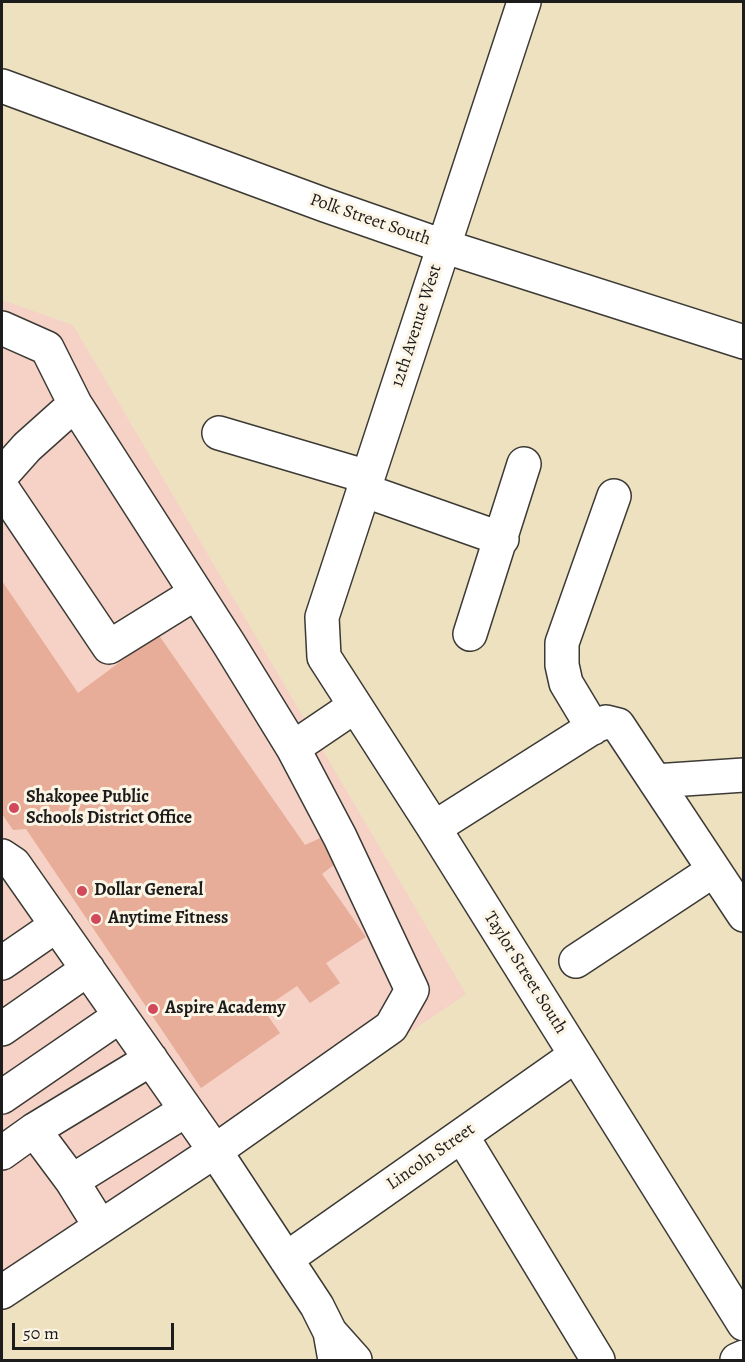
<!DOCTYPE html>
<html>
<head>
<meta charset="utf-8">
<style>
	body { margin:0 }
	#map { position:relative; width:745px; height:1362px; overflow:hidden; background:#eee1c0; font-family:Alegreya,serif }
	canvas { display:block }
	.frame { position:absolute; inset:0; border:3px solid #1c1c1c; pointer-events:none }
	.scale { position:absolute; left:12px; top:1323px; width:162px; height:27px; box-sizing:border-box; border:3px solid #1c1c1c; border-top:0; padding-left:8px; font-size:18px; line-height:21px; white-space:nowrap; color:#1c1c1c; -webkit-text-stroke:4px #fcf5e5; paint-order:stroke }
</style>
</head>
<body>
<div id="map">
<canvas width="745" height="1362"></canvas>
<div class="frame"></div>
<div class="scale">50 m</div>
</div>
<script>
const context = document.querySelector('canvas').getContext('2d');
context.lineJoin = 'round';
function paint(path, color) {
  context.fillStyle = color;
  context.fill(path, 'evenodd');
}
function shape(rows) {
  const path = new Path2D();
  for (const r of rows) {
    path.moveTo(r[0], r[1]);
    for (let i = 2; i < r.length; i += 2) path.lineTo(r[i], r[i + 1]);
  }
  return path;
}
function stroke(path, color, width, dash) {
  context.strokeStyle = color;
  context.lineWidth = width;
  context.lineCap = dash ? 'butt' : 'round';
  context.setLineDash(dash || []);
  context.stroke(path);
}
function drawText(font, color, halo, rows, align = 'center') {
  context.font = font + ' Alegreya,serif';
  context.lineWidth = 6;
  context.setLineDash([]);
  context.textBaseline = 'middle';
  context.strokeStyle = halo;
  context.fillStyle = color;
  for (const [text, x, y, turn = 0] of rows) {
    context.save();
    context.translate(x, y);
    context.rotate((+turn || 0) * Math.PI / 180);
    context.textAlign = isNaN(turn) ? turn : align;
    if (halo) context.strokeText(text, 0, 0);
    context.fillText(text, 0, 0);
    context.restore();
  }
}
const built = shape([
	[2,300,73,325,466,994,2,1311]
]);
const building = shape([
	[2,581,78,693,158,634,305,845,327,835,339,861,322,874,366,937,326,963,340,983,310,1003,297,986,263,1009,280,1033,201,1088,26,829,13,830,2,814]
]);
const minor = shape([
	[524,2,322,617,324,657,434,828,744,1324],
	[2,86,325,205,443,246,744,342],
	[2,328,47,348,75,404,229,644,293,748,355,706],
	[219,433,368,477],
	[2,475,27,447,75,404],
	[2,488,109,647,196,593],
	[363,490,502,539],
	[470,634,524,464],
	[593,728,566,683,562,665,562,643,614,496],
	[293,748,340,837,412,990,391,1027,215,1151,317,1306,330,1332],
	[655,781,744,775],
	[434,828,595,726,606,722,618,725,744,915],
	[2,856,14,864,215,1151,2,1292],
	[576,961,714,870],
	[2,963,57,925],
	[2,1029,88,969],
	[2,1097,120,1016],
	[34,1130,72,1181,100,1226],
	[462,1136,598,1360],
	[2,1153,34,1130,151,1059],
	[72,1181,186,1110],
	[286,1259,576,1055],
	[335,1360,330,1332,355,1360],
	[737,1360,744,1357]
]);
const markers = [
	[14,808,6,"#d1495b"],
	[82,891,6,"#d1495b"],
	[96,919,6,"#d1495b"],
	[153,1009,6,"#d1495b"]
];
const streetNames = [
	["Polk Street South",370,220,19],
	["12th Avenue West",417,326,-72],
	["Taylor Street South",525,973,58],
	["Lincoln Street",431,1157,-35]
];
const poiNames = [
	["Shakopee Public",26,798],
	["Schools District Office",26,819],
	["Dollar General",94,891],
	["Anytime Fitness",108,919],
	["Aspire Academy",165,1009]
];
paint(built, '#f6d1c6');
paint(building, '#e8ad98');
stroke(minor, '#3c3a35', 36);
stroke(minor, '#fff', 33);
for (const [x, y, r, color] of markers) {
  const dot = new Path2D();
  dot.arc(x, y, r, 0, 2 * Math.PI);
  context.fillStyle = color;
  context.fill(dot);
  stroke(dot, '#fcf5e5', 2);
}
drawText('18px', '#1c1c1c', '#fcf5e5', streetNames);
drawText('bold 18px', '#1c1c1c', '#fcf5e5', poiNames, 'left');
</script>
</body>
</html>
